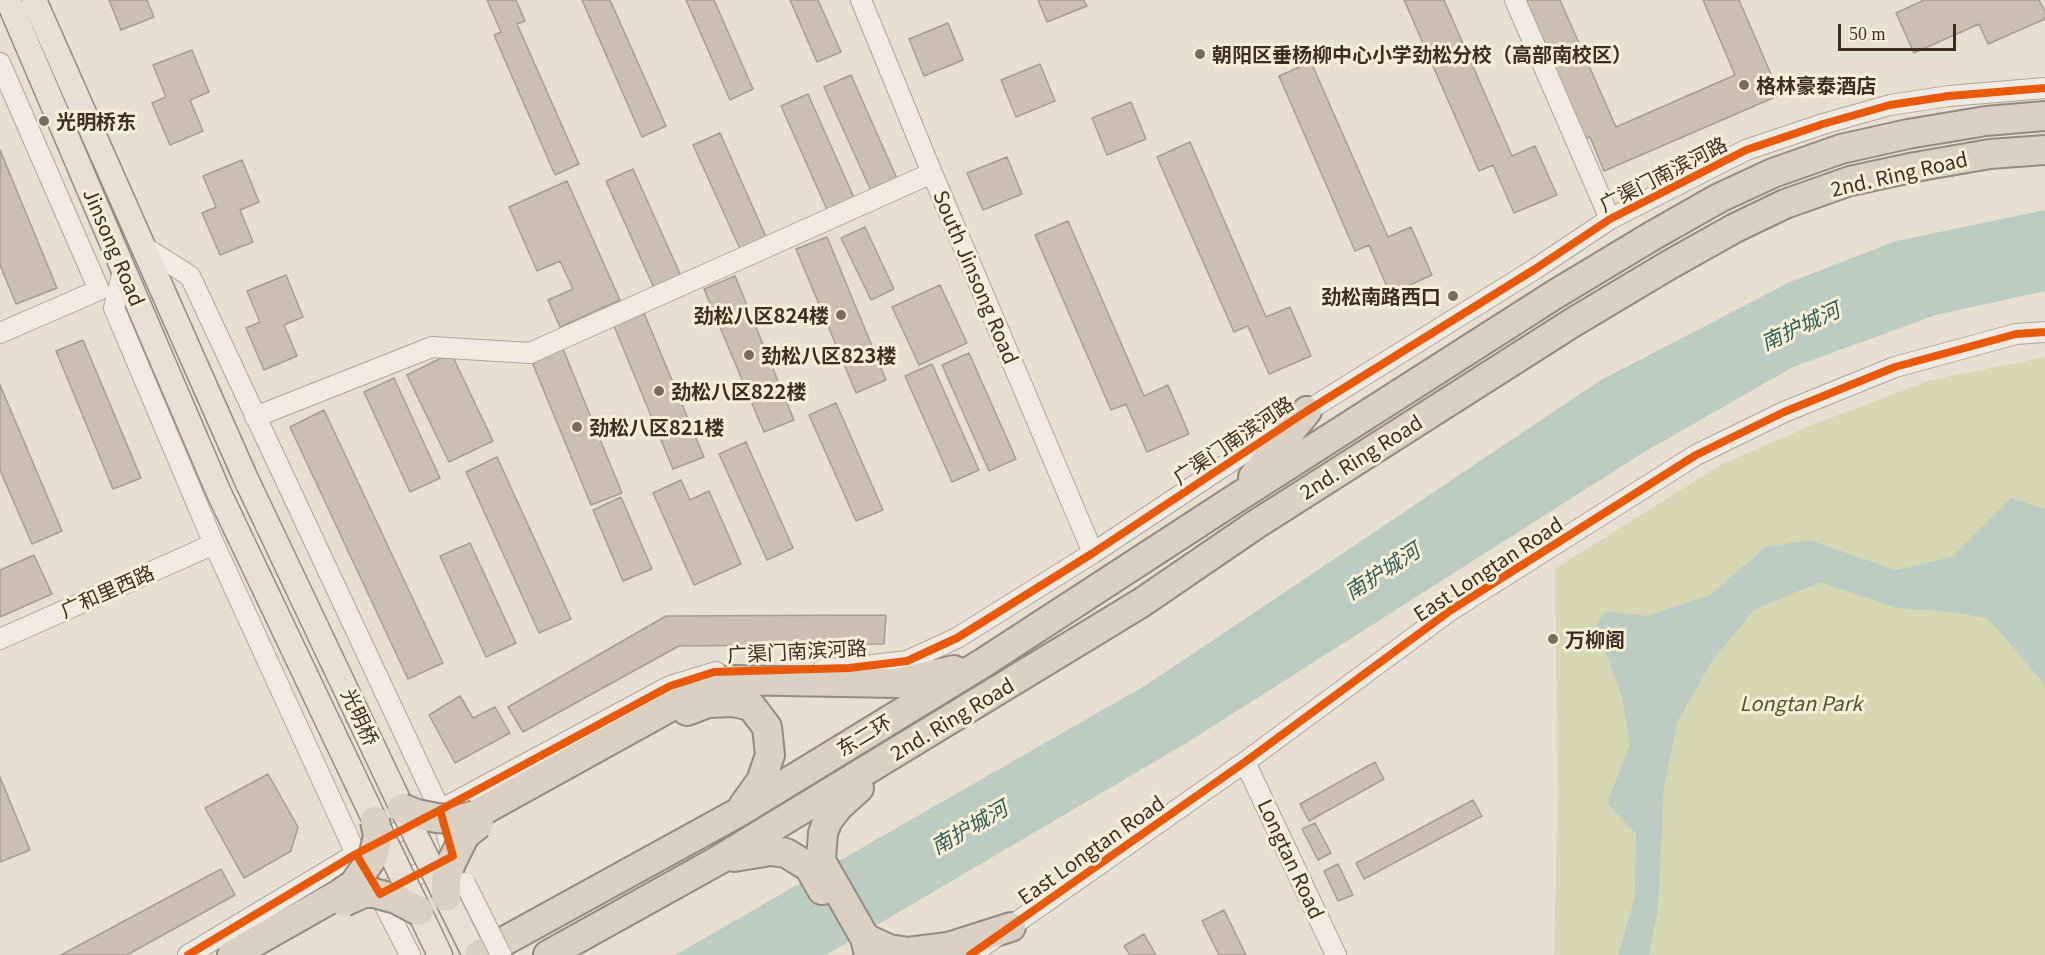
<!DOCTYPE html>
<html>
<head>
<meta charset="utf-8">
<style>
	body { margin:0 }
	#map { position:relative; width:2045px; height:955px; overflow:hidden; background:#e7e0d1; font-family:Georgia,serif }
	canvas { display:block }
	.scale { position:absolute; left:1838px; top:24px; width:118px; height:27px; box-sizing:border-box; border:3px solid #3d2e20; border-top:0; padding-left:8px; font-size:18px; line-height:21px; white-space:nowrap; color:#3d2e20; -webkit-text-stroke:4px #f7eed8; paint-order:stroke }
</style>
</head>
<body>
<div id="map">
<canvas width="2045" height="955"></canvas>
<div class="scale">50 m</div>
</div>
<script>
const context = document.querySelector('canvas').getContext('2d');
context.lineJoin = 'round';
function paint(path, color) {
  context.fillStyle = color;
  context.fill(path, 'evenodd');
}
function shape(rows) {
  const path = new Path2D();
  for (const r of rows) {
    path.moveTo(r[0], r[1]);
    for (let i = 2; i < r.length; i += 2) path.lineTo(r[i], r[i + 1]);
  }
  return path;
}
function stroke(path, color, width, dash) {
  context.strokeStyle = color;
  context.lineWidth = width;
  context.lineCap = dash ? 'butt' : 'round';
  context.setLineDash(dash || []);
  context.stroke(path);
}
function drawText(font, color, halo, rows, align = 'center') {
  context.font = font + ' Georgia,"Noto Sans SC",serif';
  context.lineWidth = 6;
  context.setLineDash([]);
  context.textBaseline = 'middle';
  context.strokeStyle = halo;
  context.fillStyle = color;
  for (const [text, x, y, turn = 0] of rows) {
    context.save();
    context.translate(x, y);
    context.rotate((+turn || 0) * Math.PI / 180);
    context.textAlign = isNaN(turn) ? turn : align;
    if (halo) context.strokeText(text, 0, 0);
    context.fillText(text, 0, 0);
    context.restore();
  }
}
const green = shape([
	[2045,357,2045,955,1554,955,1558,798,1555,569,1720,465,1817,423,1931,380]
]);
const water = shape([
	[2045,210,2045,291,1936,315,1793,367,1641,454,1188,742,826,955,675,955,1146,685,1601,380,1790,282,1896,241],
	[2011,498,2045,509,2045,685,1988,618,1943,611,1896,608,1820,582,1754,610,1712,661,1677,722,1664,786,1658,910,1649,955,1618,955,1635,897,1636,834,1607,803,1630,745,1622,697,1596,626,1605,611,1647,616,1710,595,1766,547,1809,540,1896,570,1952,557]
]);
const building = shape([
	[109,0,147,0,154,17,121,30,109,0],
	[487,0,516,0,525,21,517,24,579,164,555,175,494,35,501,32,487,0],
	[582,0,610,0,666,126,642,137,582,0],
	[686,0,714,0,753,89,730,100,686,0],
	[790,0,818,0,841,52,817,62,790,0],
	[1038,0,1084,0,1087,6,1047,22,1038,0],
	[1404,0,1444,0,1512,156,1535,146,1557,195,1514,213,1493,165,1479,171,1404,0],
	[1519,0,1560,0,1616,127,1735,75,1703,0,1739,0,1780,95,1604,171,1590,137,1580,141,1519,0],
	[1924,0,2039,0,2045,12,2045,19,1988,44,1979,24,1914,53,1896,13,1924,0],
	[948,23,963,60,924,76,909,39,948,23],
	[192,50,209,92,190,100,203,131,170,145,152,103,166,97,153,65,192,50],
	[1311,62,1388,237,1411,227,1432,275,1390,294,1369,245,1355,251,1279,76,1311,62],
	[1040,64,1055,101,1016,117,1001,80,1040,64],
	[851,75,898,181,872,193,824,87,851,75],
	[808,94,855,200,828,212,781,106,808,94],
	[1131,102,1146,139,1107,155,1092,118,1131,102],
	[720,133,767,239,741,251,693,145,720,133],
	[1190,142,1266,317,1290,307,1311,356,1269,374,1248,326,1234,332,1157,157,1190,142],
	[0,150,57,288,16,304,0,265,0,150],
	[1007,157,1022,194,983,210,967,173,1007,157],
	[242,160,259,202,240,210,253,242,220,255,202,213,216,207,203,176,242,160],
	[633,169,681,276,654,288,606,181,633,169],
	[567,181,620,300,560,327,548,300,573,289,560,261,537,271,509,207,567,181],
	[1068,221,1144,396,1168,385,1189,434,1147,452,1126,404,1111,410,1035,235,1068,221],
	[865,227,894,289,871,300,841,238,865,227],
	[827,237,886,380,856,393,796,249,827,237],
	[286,275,303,317,284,325,297,356,264,370,246,328,260,322,247,291,286,275],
	[735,276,794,420,764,432,704,289,735,276],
	[940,285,967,343,919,365,892,307,940,285],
	[644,313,704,457,673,469,614,326,644,313],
	[83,340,141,478,113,489,56,351,83,340],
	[563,349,622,493,591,505,532,362,563,349],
	[451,353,493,441,449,462,407,375,451,353],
	[969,353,1016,459,989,471,942,365,969,353],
	[932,364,979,470,952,482,905,376,932,364],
	[394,378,440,478,410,492,364,392,394,378],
	[0,385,62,531,32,544,0,470,0,385],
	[836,403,883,510,856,521,809,415,836,403],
	[324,410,443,663,408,679,290,427,324,410],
	[746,442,793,548,767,560,719,454,746,442],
	[497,457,571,619,539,633,466,472,497,457],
	[681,480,690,500,709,491,741,564,694,585,653,493,681,480],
	[621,497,652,569,623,581,593,510,621,497],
	[470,543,516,643,486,657,440,556,470,543],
	[34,555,52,594,0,617,0,570,34,555],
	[886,615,884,644,679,646,523,732,508,707,666,616,886,615],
	[460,696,473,718,495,707,510,733,455,763,429,715,460,696],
	[1375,762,1384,779,1309,821,1300,804,1375,762],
	[268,774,298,827,291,851,244,878,205,808,268,774],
	[0,777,30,850,0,862,0,777],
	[1473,800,1482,816,1364,879,1356,863,1473,800],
	[1315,823,1331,853,1318,860,1302,829,1315,823],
	[1338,864,1353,895,1338,901,1324,871,1338,864],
	[221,869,235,895,127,955,61,955,221,869],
	[1224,910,1246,955,1219,955,1202,921,1224,910],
	[1144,934,1156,955,1130,955,1124,946,1144,934]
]);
const minor = shape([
	[861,0,932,173,1093,553],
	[1515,0,1610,219],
	[0,63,99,290,0,333],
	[141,245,190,276,440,810,670,686,716,672],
	[123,270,114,308,214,544,356,854,188,955],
	[255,417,432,347,530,353,932,173],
	[0,639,214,544],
	[823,669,849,668,907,661,957,638,1093,553,1307,411,1535,269,1610,219,1746,150,1823,124,1890,105,1949,96,2045,88],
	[1245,762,1336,955],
	[371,846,440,810,453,856,393,887],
	[376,888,410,955],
	[970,955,1245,762,1451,610,1696,455,1784,412,1895,367,2016,334,2045,332]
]);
const major = shape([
	[8,0,219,493,375,821],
	[34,0,246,479,402,808],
	[446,897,475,955],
	[419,911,440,955]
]);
const highway = shape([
	[1253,477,1307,411],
	[687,711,708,703,733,702,751,706,767,727,770,755,761,781,743,806],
	[859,788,839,806,828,820,823,833,821,861,865,938,869,955],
	[475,815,708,686,730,680,897,683,954,670],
	[734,857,771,851,786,853,809,867,822,890],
	[865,938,889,949,908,952,948,947,1011,927],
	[232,955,341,893],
	[479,955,739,812,983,663,1238,497,1554,295,1652,236,1719,198,1773,173,1841,149,1908,134,1986,121,2045,116],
	[548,955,717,861,1141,603,1255,525,1572,323,1669,265,1735,228,1785,204,1850,181,1915,167,1990,154,2045,150]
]);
const minorBridge = shape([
	[465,883,501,955]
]);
const majorBridge = shape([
	[402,808,446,897],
	[375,821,419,911]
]);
const highwayBridge = shape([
	[402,808,417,814,437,818,458,820,475,815],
	[341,893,354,884,373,857,378,836,375,821],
	[446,897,446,879,451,863,465,835,479,824],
	[344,902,364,893,374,893,396,899,419,911]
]);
const cycleway = shape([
	[440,810,670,686,714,672,849,668,907,661,957,638,1093,553,1307,411,1535,269,1610,219,1746,150,1823,124,1890,105,1949,96,2045,88],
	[440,810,453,856,380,894,356,854,440,810],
	[188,955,356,854],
	[970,955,1245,762,1451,610,1696,455,1784,412,1895,367,2016,334,2045,332]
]);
const markers = [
	[1200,54,6,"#786c5e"],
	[1744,85,6,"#786c5e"],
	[44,121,6,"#786c5e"],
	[1453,296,6,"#786c5e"],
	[841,315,6,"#786c5e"],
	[749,355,6,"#786c5e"],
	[659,391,6,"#786c5e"],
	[577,427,6,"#786c5e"],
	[1553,639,6,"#786c5e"]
];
const poiNames = [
	["朝阳区垂杨柳中心小学劲松分校（高部南校区）",1212,54],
	["格林豪泰酒店",1756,85],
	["光明桥东",56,121],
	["劲松南路西口",1441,296,"right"],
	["劲松八区824楼",829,315,"right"],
	["劲松八区823楼",761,355],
	["劲松八区822楼",671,391],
	["劲松八区821楼",589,427],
	["万柳阁",1565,639]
];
const streetNames = [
	["广渠门南滨河路",1663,174,-27],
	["2nd. Ring Road",1899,174,-13],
	["Jinsong Road",114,247,67],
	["South Jinsong Road",976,277,67],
	["广渠门南滨河路",1233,440,-34],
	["2nd. Ring Road",1361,457,-32],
	["East Longtan Road",1488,569,-33],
	["广和里西路",107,591,-24],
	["广渠门南滨河路",797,651,-3],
	["光明桥",360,717,65],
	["2nd. Ring Road",952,719,-31],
	["东二环",864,735,-31],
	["East Longtan Road",1091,850,-35],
	["Longtan Road",1291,859,65]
];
const parkNames = [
	["Longtan Park",1801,703]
];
const waterNames = [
	["南护城河",1800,326,-25],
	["南护城河",1382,571,-33],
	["南护城河",969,827,-30]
];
paint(green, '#d6d7b3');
paint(water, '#bcccc2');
paint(building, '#cbbfb2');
stroke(building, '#a89c90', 1.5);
stroke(minor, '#ada599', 22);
stroke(major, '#928b80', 27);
stroke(highway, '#928b80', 32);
stroke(minor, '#efebe3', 20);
stroke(major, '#e6e1d4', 24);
stroke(highway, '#dad1c2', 28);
stroke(minorBridge, '#ada599', 22, []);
stroke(majorBridge, '#928b80', 27, []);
stroke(highwayBridge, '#928b80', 32, []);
stroke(minorBridge, '#efebe3', 20);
stroke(majorBridge, '#e6e1d4', 24);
stroke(highwayBridge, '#dad1c2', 28);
stroke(cycleway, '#e8590c', 8);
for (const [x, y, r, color] of markers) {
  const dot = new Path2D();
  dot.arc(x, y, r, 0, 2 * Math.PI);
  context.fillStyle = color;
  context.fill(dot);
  stroke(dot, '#f7eed8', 2);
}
drawText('bold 20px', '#3d2e20', '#f7eed8', poiNames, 'left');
drawText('20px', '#3d2e20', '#f7eed8', streetNames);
drawText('italic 20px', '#4d5a26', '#f7eed8', parkNames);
drawText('italic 21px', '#2f5d5a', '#f7eed8', waterNames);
</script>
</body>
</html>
